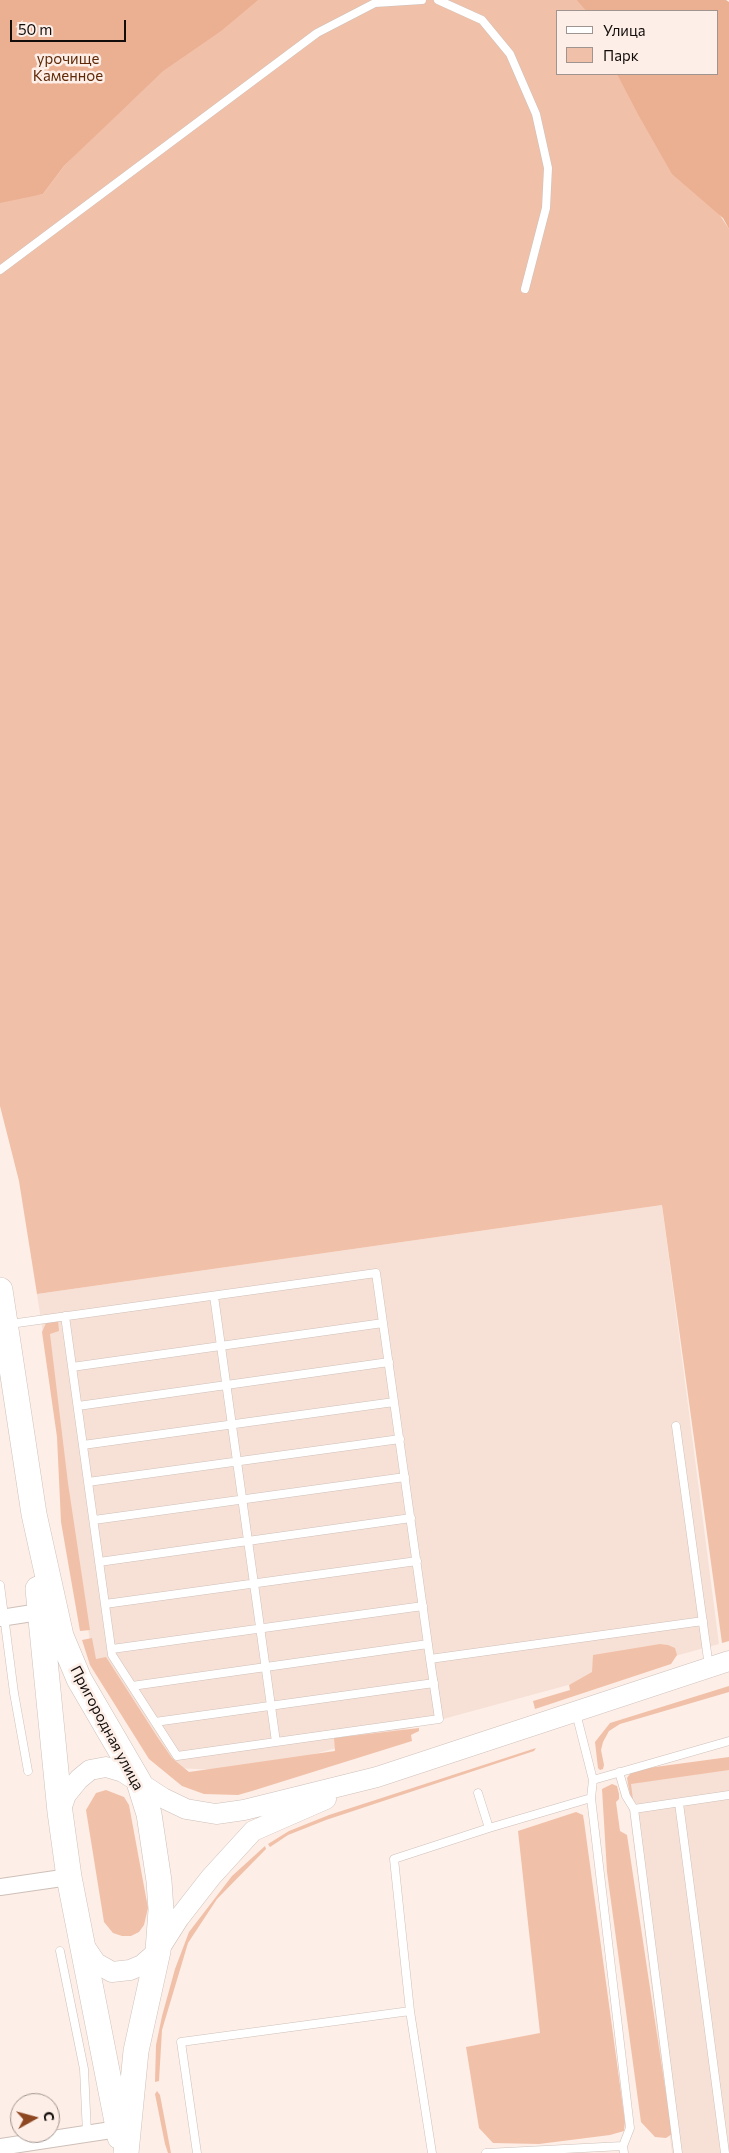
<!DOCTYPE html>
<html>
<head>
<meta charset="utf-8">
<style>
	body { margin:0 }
	#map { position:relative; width:729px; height:2153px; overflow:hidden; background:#fdeee7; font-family:Commissioner,sans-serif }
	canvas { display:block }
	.legend { position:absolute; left:556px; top:10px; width:162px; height:65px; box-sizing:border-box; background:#fdeee7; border:1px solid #9f948f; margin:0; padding:6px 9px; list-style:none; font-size:15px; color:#130e0c }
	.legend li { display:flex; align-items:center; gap:10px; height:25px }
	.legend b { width:25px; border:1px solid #9f948f }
	.north { position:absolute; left:10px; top:2093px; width:50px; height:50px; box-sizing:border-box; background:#fdeee7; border:1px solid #9f948f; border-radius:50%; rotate:83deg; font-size:14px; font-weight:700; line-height:20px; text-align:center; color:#130e0c }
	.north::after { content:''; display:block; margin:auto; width:18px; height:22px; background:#8e4821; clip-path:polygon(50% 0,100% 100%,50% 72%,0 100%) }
	.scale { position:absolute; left:10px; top:20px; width:116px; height:22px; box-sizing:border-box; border:2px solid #130e0c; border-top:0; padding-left:6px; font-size:15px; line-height:18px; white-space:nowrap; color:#130e0c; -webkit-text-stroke:4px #fdeee7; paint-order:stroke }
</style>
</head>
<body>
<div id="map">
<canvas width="729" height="2153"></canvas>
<ul class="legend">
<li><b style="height:6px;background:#fff"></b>Улица</li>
<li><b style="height:14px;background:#f1c0a8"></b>Парк</li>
</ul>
<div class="north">С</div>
<div class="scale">50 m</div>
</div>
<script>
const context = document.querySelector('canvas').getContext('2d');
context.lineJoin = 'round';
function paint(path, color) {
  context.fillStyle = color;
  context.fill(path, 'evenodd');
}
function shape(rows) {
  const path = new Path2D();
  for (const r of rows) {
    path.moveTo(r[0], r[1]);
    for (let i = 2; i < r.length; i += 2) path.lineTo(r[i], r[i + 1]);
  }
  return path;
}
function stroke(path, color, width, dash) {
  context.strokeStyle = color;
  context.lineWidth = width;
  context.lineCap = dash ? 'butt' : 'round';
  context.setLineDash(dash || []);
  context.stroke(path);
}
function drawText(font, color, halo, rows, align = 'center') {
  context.font = font + ' Commissioner,sans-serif';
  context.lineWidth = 5;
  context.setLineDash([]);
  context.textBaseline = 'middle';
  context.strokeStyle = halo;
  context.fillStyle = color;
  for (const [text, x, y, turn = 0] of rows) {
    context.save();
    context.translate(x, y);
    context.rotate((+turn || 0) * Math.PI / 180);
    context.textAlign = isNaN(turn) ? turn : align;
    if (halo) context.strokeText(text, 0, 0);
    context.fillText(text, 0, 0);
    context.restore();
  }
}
const built = shape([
	[662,1205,719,1644,252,1771,171,1768,93,1661,37,1294],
	[729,1768,729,2153,672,2153,626,1783]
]);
const green = shape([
	[251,0,579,0,586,11,558,11,558,74,628,74,729,229,729,1641,722,1643,662,1205,37,1294,19,1181,0,1106,0,199,43,194,64,166,174,58],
	[58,1320,59,1331,50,1334,68,1483,90,1630,80,1631,61,1522,57,1437,42,1332,47,1321],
	[92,1638,96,1659,106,1657,158,1738,172,1758,189,1772,335,1751,334,1738,419,1728,419,1731,411,1735,412,1741,252,1791,238,1795,204,1794,182,1786,149,1759,90,1665,82,1640],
	[660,1644,668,1645,675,1648,677,1655,671,1664,535,1709,533,1701,570,1690,569,1685,592,1672,593,1655],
	[729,1686,729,1692,620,1724,609,1731,603,1742,601,1750,604,1765,603,1769,600,1770,598,1768,595,1742,610,1723],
	[536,1748,534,1751,326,1820,288,1835,270,1847,268,1844,289,1831,329,1815],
	[729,1757,729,1770,631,1784,633,1800,631,1799,627,1778,633,1770],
	[612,1784,617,1786,619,1794,619,1799,616,1802,620,1831,627,1835,672,2134,666,2138,655,2137,641,2122,607,1872,602,1789],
	[106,1790,124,1797,129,1805,148,1908,144,1925,139,1932,131,1936,122,1936,113,1933,104,1922,86,1810,96,1793],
	[576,1812,583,1815,584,1821,625,2122,624,2131,610,2135,539,2144,493,2143,479,2128,466,2047,540,2033,518,1831],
	[265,1846,266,1849,217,1899,188,1943,162,2030,159,2081,155,2082,156,2045,162,2016,175,1969,189,1932,232,1876],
	[157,2091,160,2095,171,2153,168,2153,165,2144,155,2094]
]);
const forest = shape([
	[0,0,258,0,221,31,163,71,64,166,43,194,0,203],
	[577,0,726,0,729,2,729,229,723,218,672,174,639,116,617,74,718,74,718,11,586,11]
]);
const service = shape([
	[438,0,482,20,510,54,536,114,548,168,546,208,525,289],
	[0,270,317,33,375,3,422,0],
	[65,1316,112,1655,177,1756,276,1742,214,1296],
	[10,1324,376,1273,430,1659,703,1621],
	[72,1367,383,1323],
	[78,1406,389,1362],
	[676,1426,709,1667],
	[83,1445,394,1402],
	[88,1482,400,1439],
	[94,1520,405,1477],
	[99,1562,411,1518],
	[0,1585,14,1693,28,1771],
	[105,1604,417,1561],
	[112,1649,423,1606],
	[132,1686,428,1644],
	[155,1722,434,1683],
	[276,1742,439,1719,430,1659],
	[619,1772,626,1796,634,1809],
	[593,1780,729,1741],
	[478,1793,489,1828,591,1798,593,1780,576,1713],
	[591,1798,630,2128,623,2146,624,2153],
	[679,1803,725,2153],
	[60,1951,84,2069,87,2133],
	[410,2011,432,2153],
	[197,2153,181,2042,410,2011,394,1859,489,1828],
	[486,2153,623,2146],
	[678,2153,634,1809,729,1795]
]);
const minor = shape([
	[0,1618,39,1612],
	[0,1887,69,1877],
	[0,2147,118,2129]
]);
const tertiary = shape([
	[60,1812,66,1795,79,1779,90,1770,106,1767,123,1772,163,1798,186,1809,216,1814,244,1810,377,1777,729,1661],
	[83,1944,96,1963,112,1972,130,1970,142,1965,158,1951,179,1918,211,1877,253,1831,326,1799]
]);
const primary = shape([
	[0,1290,34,1514,61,1636,79,1679,139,1782,149,1814,159,1881,161,1910,158,1951,136,2051,126,2153],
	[38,1589,60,1812,69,1877,120,2137]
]);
const parkNames = [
	["урочище",68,59],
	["Каменное",68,76]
];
const streetNames = [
	["Пригородная улица",107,1728,62]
];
paint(built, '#f7e1d6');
paint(green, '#f1c0a8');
paint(forest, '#ebaf91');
stroke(service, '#cec0b9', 9);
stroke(minor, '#cec0b9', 18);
stroke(tertiary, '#cec0b9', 21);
stroke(primary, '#cec0b9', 26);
stroke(service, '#fff', 8);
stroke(minor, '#fff', 16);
stroke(tertiary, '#fff', 20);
stroke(primary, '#fff', 25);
drawText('15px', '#602a09', '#fdeee7', parkNames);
drawText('15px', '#130e0c', '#fdeee7', streetNames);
</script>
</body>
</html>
